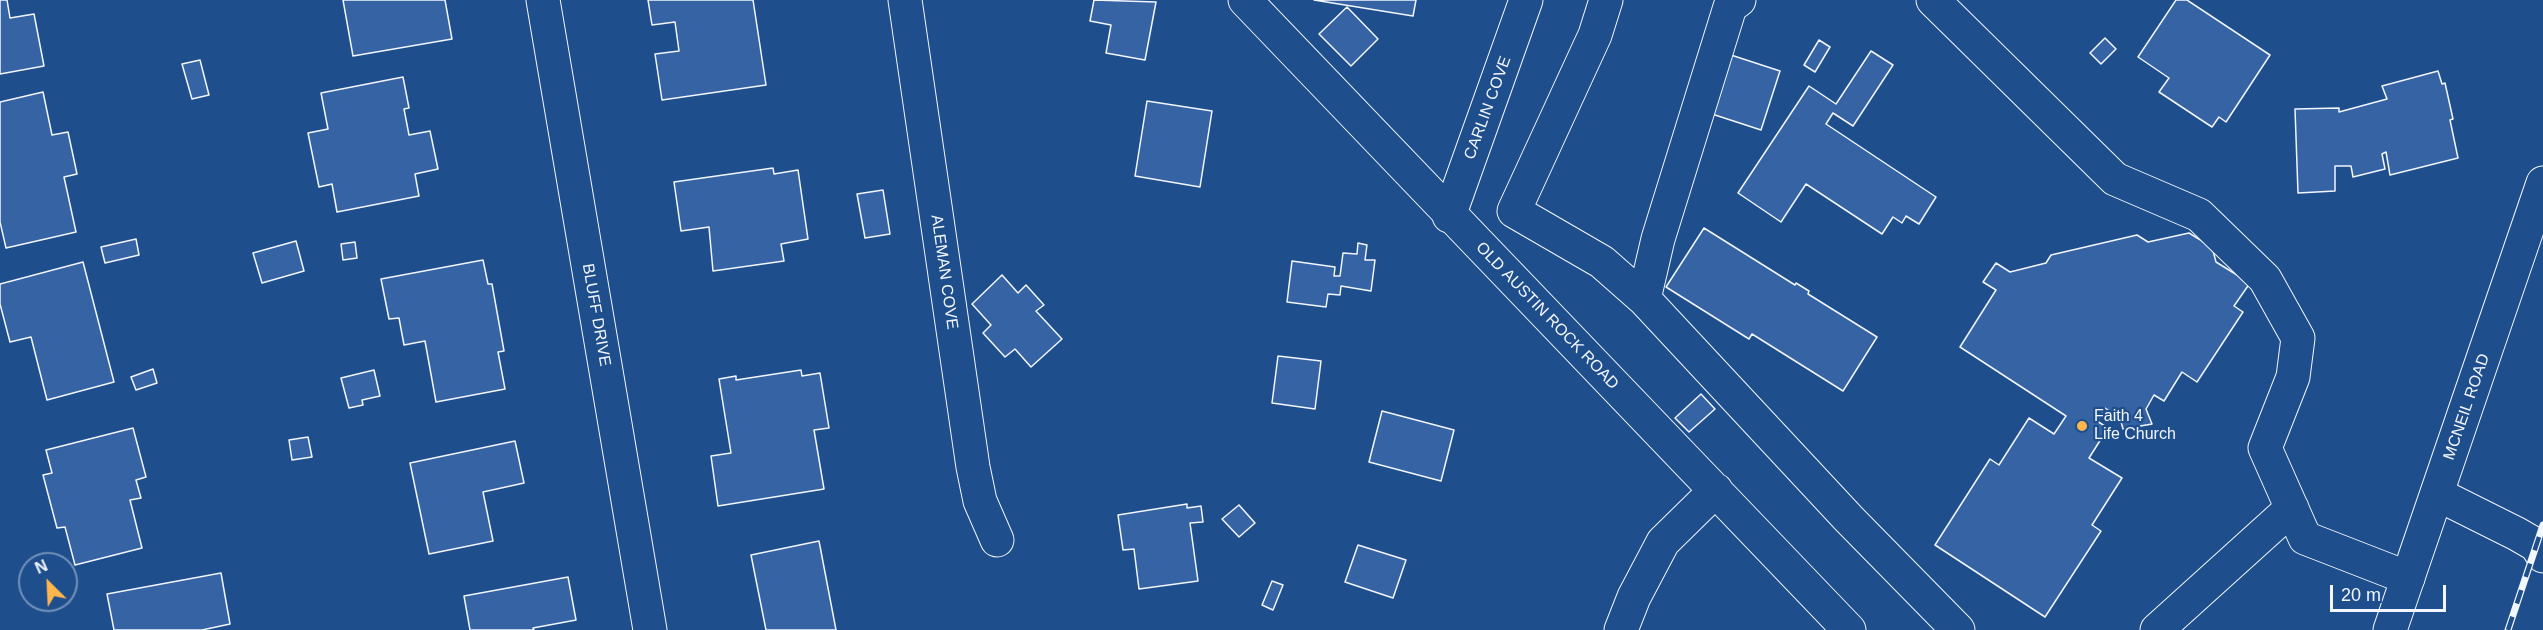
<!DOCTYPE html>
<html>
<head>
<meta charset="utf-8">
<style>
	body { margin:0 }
	#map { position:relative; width:2543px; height:630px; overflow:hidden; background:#1f4e8c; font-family:Arial,sans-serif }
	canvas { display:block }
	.north { position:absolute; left:18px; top:552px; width:60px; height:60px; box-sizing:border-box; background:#1f4e8c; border:2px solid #7391ba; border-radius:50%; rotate:336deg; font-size:16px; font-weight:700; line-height:24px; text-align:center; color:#f2f6ff }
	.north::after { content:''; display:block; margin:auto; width:21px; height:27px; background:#ffb74d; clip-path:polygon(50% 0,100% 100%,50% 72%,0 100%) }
	.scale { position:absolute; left:2330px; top:585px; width:116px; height:27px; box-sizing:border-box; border:3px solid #f2f6ff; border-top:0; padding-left:8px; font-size:18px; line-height:21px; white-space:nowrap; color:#f2f6ff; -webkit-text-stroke:4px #1f4e8c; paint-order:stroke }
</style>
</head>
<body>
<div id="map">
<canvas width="2543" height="630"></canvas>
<div class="north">N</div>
<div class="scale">20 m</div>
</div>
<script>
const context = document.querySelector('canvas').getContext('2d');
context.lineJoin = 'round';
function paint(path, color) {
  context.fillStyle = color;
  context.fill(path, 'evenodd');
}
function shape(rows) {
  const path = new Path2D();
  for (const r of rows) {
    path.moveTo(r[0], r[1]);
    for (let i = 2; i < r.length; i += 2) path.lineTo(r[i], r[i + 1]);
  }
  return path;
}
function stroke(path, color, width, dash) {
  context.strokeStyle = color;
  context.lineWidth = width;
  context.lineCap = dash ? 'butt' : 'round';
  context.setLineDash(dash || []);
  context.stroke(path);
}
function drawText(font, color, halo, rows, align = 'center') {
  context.font = font + ' Arial,sans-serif';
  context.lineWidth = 4.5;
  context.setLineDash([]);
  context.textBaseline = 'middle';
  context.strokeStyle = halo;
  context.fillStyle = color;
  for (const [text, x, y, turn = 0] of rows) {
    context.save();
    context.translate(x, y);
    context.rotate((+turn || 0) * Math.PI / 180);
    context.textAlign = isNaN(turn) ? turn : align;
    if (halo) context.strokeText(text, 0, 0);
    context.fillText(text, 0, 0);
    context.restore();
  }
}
const building = shape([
	[0,0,7,0,10,18,34,14,44,66,0,74,0,0],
	[343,0,445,0,452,39,353,56,343,0],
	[648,0,753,0,766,85,662,100,655,54,679,51,675,22,652,25,648,0],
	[1094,0,1156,2,1145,60,1106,53,1111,25,1090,21,1094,0],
	[1314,0,1416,0,1413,16,1314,0],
	[2176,0,2187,0,2270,55,2226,122,2219,117,2212,127,2159,92,2169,78,2138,57,2176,0],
	[1347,7,1378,39,1351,66,1319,34,1347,7],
	[2105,38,2116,49,2101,64,2090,53,2105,38],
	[1819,40,1830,47,1815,72,1804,65,1819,40],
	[1871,51,1893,65,1853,126,1833,113,1826,124,1936,197,1919,224,1906,216,1902,223,1893,217,1882,234,1806,184,1781,222,1738,193,1809,86,1836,104,1871,51],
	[1731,55,1780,71,1761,130,1712,114,1731,55],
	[200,60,209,95,192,99,182,64,200,60],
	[2438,71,2442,84,2445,83,2453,119,2450,120,2458,158,2390,175,2386,152,2382,154,2385,169,2353,177,2351,166,2335,166,2335,191,2298,193,2295,109,2339,108,2339,112,2387,99,2382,86,2438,71],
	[403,77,409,108,404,109,409,135,430,131,438,169,415,174,419,196,337,212,332,184,319,187,308,133,328,129,321,93,403,77],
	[43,92,52,135,68,132,77,174,64,177,76,232,6,248,0,222,0,102,43,92],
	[1147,101,1212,111,1200,187,1135,176,1147,101],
	[773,168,774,174,798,170,808,239,781,244,784,261,713,271,709,227,681,231,674,182,773,168],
	[883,190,890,234,865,238,857,194,883,190],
	[1704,228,1795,285,1796,283,1809,291,1808,294,1877,337,1843,391,1752,334,1749,339,1666,287,1704,228],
	[2189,233,2212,247,2216,262,2250,283,2234,306,2243,312,2197,382,2182,372,2164,401,2154,395,2146,409,2152,424,2123,429,2120,418,2105,408,2097,421,2108,428,2089,458,2122,478,2092,525,2101,531,2045,617,1935,545,1990,459,1999,465,2029,418,2054,434,2066,416,1960,347,1996,290,1983,282,1996,263,2010,272,2046,263,2051,255,2137,235,2148,242,2189,233],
	[136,239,139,255,105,263,101,247,136,239],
	[296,241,304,271,262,283,253,253,296,241],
	[355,242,357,258,343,260,341,244,355,242],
	[1358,243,1367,245,1365,260,1375,260,1371,291,1341,286,1340,295,1328,294,1326,307,1287,302,1292,261,1335,267,1334,276,1340,276,1343,253,1357,254,1358,243],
	[483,260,488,284,492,284,504,351,498,352,505,389,436,402,425,341,404,345,399,318,389,319,381,279,483,260],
	[83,262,114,382,47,400,31,337,10,342,0,304,0,284,83,262],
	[1002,275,1018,293,1026,285,1044,305,1036,311,1062,339,1031,367,1015,349,1005,357,983,333,991,325,972,304,1002,275],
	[1278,356,1321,361,1315,409,1272,403,1278,356],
	[153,369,157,383,136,390,131,377,153,369],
	[374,370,380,396,362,400,363,405,349,408,341,378,374,370],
	[801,370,802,376,820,373,829,428,814,430,824,489,718,506,711,456,731,453,719,379,736,376,736,380,801,370],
	[1701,394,1715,409,1689,432,1675,418,1701,394],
	[1382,411,1454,430,1441,481,1369,462,1382,411],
	[133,428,146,477,136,480,141,498,130,500,142,548,75,565,65,527,57,528,43,475,52,473,46,450,133,428],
	[308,437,312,457,292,460,289,440,308,437],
	[515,441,524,483,483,492,493,541,429,554,410,463,515,441],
	[1187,504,1187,508,1201,506,1203,522,1190,523,1198,581,1139,589,1134,549,1123,550,1118,515,1187,504],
	[1239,505,1255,523,1239,537,1222,519,1239,505],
	[819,541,836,630,766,630,751,555,819,541],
	[1358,545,1406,560,1393,598,1345,582,1358,545],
	[221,573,230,624,202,630,114,630,107,594,221,573],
	[568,577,576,620,533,628,534,630,470,630,464,596,568,577],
	[1272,581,1283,585,1273,610,1262,605,1272,581]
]);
const minor = shape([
	[543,0,650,630],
	[905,0,973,467,980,501,997,540],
	[1245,0,1849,630],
	[1606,0,1595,35,1514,211,1602,262,1644,299],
	[1739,0,1730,7,1658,239,1644,299,1849,519,1958,630],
	[1933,0,2115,179,2199,215,2265,279,2298,338,2293,377,2265,448,2305,538,2408,578],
	[1449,216,1526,0],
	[2437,494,2517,534,2536,545,2543,556],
	[1621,630,1634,597,1663,542,1716,490],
	[2157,630,2292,508]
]);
const major = shape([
	[2390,630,2543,183]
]);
const rail = shape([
	[2508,630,2543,525]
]);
const markers = [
	[2082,426,6,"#ffb74d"]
];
const streetNames = [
	["CARLIN COVE",1488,108,-70],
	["ALEMAN COVE",944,272,82],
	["BLUFF DRIVE",596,315,80],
	["OLD AUSTIN ROCK ROAD",1547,316,46],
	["MCNEIL ROAD",2467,407,-71]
];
const poiNames = [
	["Faith 4",2094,417],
	["Life Church",2094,435]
];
paint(building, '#3563a3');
stroke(building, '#f2f6ff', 1.5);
stroke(minor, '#f2f6ff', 35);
stroke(major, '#f2f6ff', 35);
stroke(minor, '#1f4e8c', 33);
stroke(major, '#1f4e8c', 33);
stroke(rail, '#f2f6ff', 7);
stroke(rail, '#1f4e8c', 4.5, [14]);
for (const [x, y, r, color] of markers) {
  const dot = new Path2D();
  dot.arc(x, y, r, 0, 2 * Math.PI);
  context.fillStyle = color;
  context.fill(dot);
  stroke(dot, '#1f4e8c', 2);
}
drawText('16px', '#f2f6ff', '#1f4e8c', streetNames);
drawText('16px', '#f2f6ff', '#1f4e8c', poiNames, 'left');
</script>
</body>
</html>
